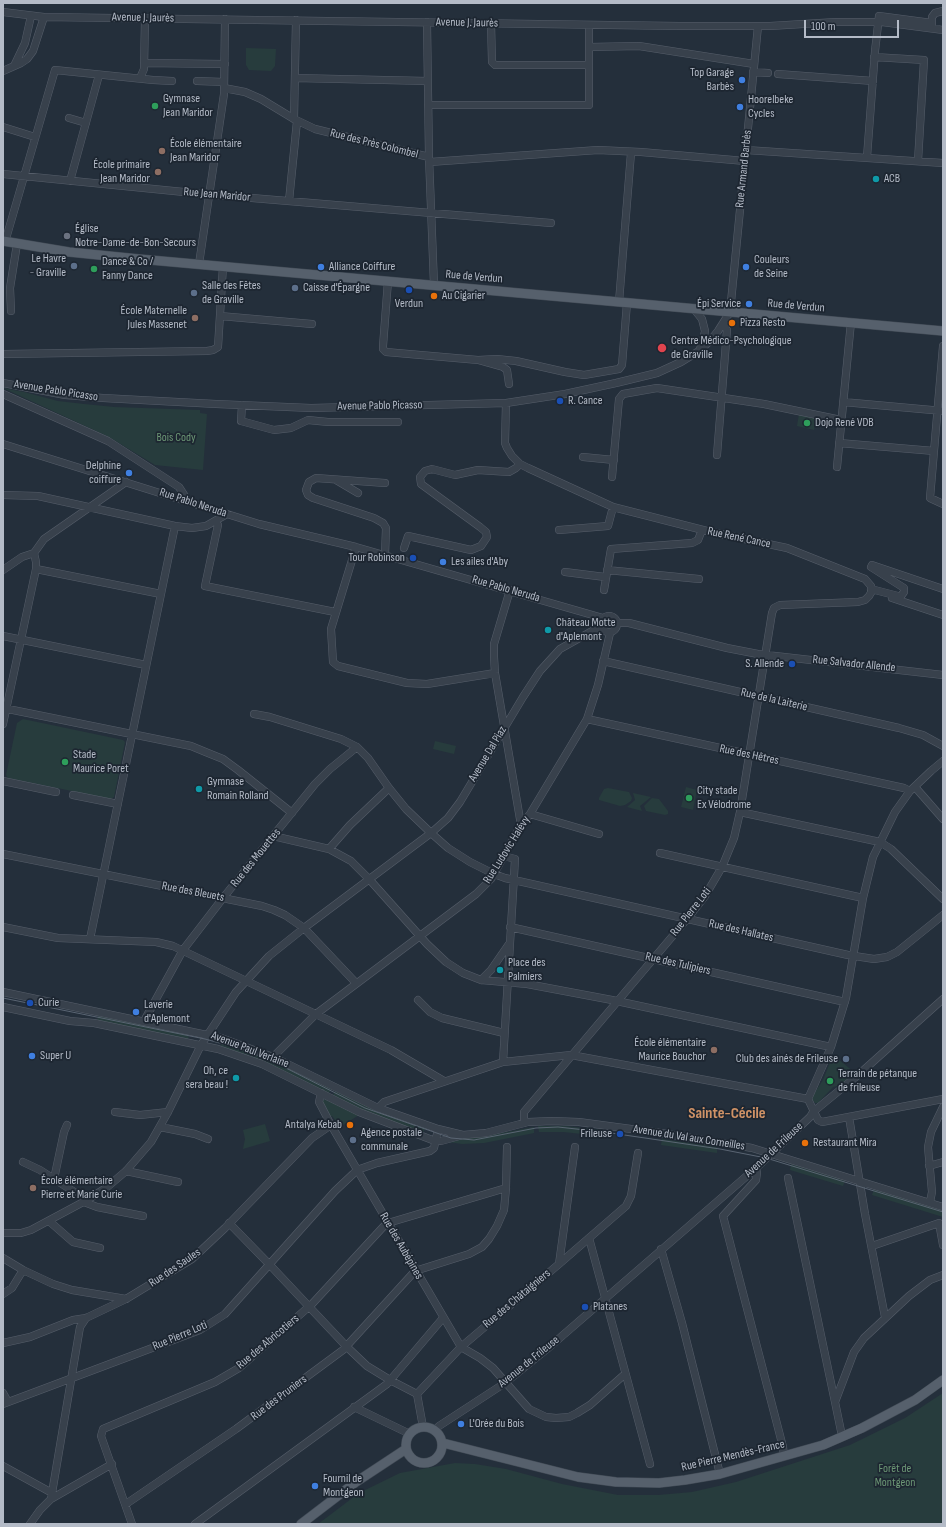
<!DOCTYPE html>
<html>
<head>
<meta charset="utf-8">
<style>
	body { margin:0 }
	#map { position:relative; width:946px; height:1527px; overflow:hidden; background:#242f3b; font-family:"Sofia Sans Condensed",sans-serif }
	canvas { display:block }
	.frame { position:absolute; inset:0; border:4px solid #b4bbc7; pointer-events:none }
	.scale { position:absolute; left:804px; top:20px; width:95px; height:18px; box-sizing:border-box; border:2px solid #b4bbc7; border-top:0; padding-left:5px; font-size:12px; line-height:14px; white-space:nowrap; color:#b4bbc7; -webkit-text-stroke:3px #1d2631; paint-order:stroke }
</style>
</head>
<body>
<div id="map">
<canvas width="946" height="1527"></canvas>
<div class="frame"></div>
<div class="scale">100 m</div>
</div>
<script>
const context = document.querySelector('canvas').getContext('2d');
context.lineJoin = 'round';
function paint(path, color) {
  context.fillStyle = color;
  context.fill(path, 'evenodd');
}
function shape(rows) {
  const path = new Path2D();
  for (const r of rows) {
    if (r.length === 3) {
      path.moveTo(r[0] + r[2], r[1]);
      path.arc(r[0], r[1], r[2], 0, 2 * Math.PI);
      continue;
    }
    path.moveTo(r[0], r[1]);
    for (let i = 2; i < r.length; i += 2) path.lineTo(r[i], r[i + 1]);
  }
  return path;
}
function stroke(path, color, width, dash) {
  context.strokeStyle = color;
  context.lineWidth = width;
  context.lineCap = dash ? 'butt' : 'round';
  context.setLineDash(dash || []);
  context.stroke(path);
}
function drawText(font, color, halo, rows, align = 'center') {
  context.font = font + ' "Sofia Sans Condensed",sans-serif';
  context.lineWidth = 3.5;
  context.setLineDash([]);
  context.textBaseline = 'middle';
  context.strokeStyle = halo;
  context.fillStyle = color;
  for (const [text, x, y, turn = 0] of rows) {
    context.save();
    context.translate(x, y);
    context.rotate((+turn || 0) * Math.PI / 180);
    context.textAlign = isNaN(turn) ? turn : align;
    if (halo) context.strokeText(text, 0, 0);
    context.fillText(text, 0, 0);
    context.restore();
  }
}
const green = shape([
	[246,48,276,49,275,66,271,71,249,70,246,65],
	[3,388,24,392,58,401,84,404,114,407,200,410,200,413,207,414,203,470,155,465,109,437],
	[799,414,817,418,814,430,797,426],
	[23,719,123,740,125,742,114,797,111,799,8,778,6,775,17,723],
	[435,741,456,746,454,754,433,749],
	[686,787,697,790,693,810,681,807],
	[608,788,629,792,632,798,631,801,625,805,620,806,599,800,599,798,604,789],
	[633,793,651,797,640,806,642,811,627,807,635,800],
	[652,798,659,799,668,811,668,814,665,815,646,811,644,806],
	[98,1016,189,1034,188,1040,97,1022],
	[222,1042,259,1054,297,1071,331,1089,328,1095,220,1048],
	[833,1055,854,1072,841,1085,833,1087,818,1103,815,1103,812,1099,813,1095,823,1080],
	[335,1091,370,1108,425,1128,423,1134,373,1116,332,1097],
	[326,1099,359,1115,337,1129,333,1123,336,1121,332,1116,330,1117,322,1103,323,1100],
	[265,1124,270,1141,243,1149,245,1139,243,1130],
	[538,1126,564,1126,602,1130,601,1136,563,1132,539,1132],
	[534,1127,534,1133,484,1143,462,1144,448,1142,461,1138,475,1138],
	[662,1139,717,1147,717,1153,661,1145],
	[791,1164,845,1181,843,1186,790,1170],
	[874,1189,943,1211,943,1217,872,1195],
	[943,1393,943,1524,318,1524,359,1493,400,1473,455,1463,475,1464,506,1469,562,1484,618,1495,658,1495,692,1492,736,1482,850,1445,905,1418]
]);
const minor = shape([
	[3,12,44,17,680,26,770,26,836,22,882,22,943,30],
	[427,22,429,157],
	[491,23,492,62,495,65,589,65],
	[932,27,932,17,935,13,943,11],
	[589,47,639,46,754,64],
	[874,57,924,60,918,161],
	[144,63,225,64],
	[14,66,25,43,31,16],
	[3,71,21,63,27,59,33,51,44,17],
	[753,72,768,73],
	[778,74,873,81],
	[140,78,144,69,145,18],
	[295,78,428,81],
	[197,81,224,82],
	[224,88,245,92,261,99,294,119,315,129,429,157,434,285],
	[428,105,589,105,589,25],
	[69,118,86,123],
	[294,119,296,20],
	[3,127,35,137],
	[746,150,943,163],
	[867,157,875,51,879,16,932,23],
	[430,162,598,150,641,152,745,161],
	[3,174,204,194,551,223],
	[70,181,99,75],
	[289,201,297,121],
	[5,242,55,70,153,80,172,81],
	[199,264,224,94,225,19],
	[388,281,383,346,383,349,386,352,478,360,503,367,507,370,509,384],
	[619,302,631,153],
	[694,309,702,319,705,331,703,341,700,349],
	[11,311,10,288,17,244],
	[220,316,312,324],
	[943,346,930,498,943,504],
	[3,354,207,351,213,350,218,347,223,266],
	[478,360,497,359,516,361,565,372,584,375,619,369,622,365,627,303],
	[3,383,65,395,103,398,216,404,311,408,506,403,565,394,616,383,657,373,681,362,699,351,710,341,718,331,730,312,758,26],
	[3,394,108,441,179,487,188,501],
	[843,402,943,411],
	[506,403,505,443,507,448,512,456,520,464,528,468,613,507,707,531,787,548,865,579,871,586,872,591,869,596,865,600,858,602,780,605,774,608,772,613,740,812,734,838,722,867,705,896,687,919,524,1112,524,1123],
	[242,405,241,421,274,430,291,428,308,420,328,422,398,422],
	[839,443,934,451],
	[3,444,259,524,356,547,603,618],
	[717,455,727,330,723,323],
	[583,457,614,460],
	[837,467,851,322],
	[612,477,619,399,623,394,657,388,764,404,841,420],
	[336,480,358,493],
	[385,483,316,478,309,482,306,490,308,495,313,498,374,518,383,523,386,528,385,555],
	[3,495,38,496,175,526,192,528,206,526,227,514],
	[215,521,218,525,205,586,335,612],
	[559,530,608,526,613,507],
	[356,547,331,629,333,662,338,666,407,683,427,684,495,673],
	[404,548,408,536,471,550,481,546,487,537,486,532,480,527,421,484,420,477,425,471,432,469,455,475,478,470,509,472,516,468,520,464],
	[36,569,161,594],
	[3,570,22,557,34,553,44,539,126,482],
	[607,570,699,579],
	[565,572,605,577],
	[871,589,898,596,901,596,904,592,904,588,871,567,872,565,943,589],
	[510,590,494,644,494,657,495,673,521,825],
	[604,590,611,549,692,543,698,540,702,530],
	[892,598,943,615],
	[609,624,8],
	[618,623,629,623,727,648,758,654,943,675],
	[3,636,146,665],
	[603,661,899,728,923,735,943,746],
	[3,708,191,746,208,753,223,759,238,770,292,813],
	[254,714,270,717,341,739,357,747,368,758,389,788,406,809,431,833,448,848,470,862,494,874,505,878,848,955,874,959,887,957,897,952,943,915],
	[587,719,904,788,910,791],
	[3,724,36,569,36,562,34,553],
	[943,761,931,771,910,791,895,812,873,857,863,898,846,998,831,1047,808,1099,818,1120,822,1122,943,1099],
	[3,781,56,792],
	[915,787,943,819],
	[73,795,118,804],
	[740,812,880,842,891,849,943,899],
	[530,814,599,834],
	[273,836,329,849,351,861,369,879,427,944,446,962,463,973,481,980,527,984,612,1000,831,1047],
	[329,849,350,825,389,788],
	[660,853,863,898],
	[3,854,262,906,274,910,285,915,304,928,356,983],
	[3,927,58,938,156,942,173,946,391,1050,444,1081],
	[510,927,845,1002],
	[90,939,175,526],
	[481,980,491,970,509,944],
	[3,992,221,1038,273,1057,378,1108,438,1129,463,1135,486,1133,528,1122,552,1121,579,1122,661,1133,752,1148,943,1207],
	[418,1000,430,1012,442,1018,504,1033],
	[3,1007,70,1021,94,1023,218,1049,262,1064,359,1112,435,1141,441,1141,463,1135],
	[144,1021,183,950,223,898,315,784,330,769,357,747],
	[273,1057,316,1014,476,894,491,879,521,825,530,814,587,719,598,685,610,633],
	[503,1062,515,859,504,856],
	[321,1093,319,1102,331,1125,461,1347,480,1358,493,1368,529,1409,546,1417,556,1418,569,1417,577,1413,590,1405,625,1374],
	[378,1108,384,1102,503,1062,571,1055,808,1099],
	[115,1112,140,1115,168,1112],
	[849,1117,865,1214,885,1317],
	[160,1127,195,1134,208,1139],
	[23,1162,40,1170,87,1200],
	[929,1166,943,1162],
	[756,1168,757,1173,756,1180,723,1216,783,1447,784,1456],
	[126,1171,178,1182],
	[788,1178,835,1402],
	[54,1179,64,1132,67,1125],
	[84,1202,97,1207,143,1216],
	[930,1202,932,1192,928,1147,931,1132,943,1107],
	[49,1221,73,1242,100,1248],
	[229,1223,269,1264,347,1347,367,1366,390,1380,417,1394],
	[3,1233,21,1233,31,1230,87,1200,106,1188,126,1171,151,1142,168,1112,201,1045,236,992,269,956,304,928,431,833,448,818,460,802,523,697,540,671,560,649,601,626],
	[589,1238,650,1464],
	[872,1246,939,1223,943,1245],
	[661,1249,682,1323,720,1474],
	[3,1258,23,1270,53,1284,72,1290,126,1299],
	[559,1264,626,1206,631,1196,638,1153],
	[3,1294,12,1288,23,1270],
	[3,1343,30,1337,73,1320,86,1318,126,1299,192,1259,225,1228,312,1138,331,1125],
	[3,1393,8,1402],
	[417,1394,461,1347,559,1264,575,1147],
	[417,1394,423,1427],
	[3,1404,200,1330,225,1314,335,1191,353,1174,357,1170,377,1163,430,1151,434,1148,438,1129],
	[354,1407,410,1434],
	[435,1430,439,1426,505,1383,547,1349,756,1168,810,1117,813,1112,857,1076,943,999],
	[842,1436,835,1402,854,1352,864,1338,909,1296,930,1280,943,1275],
	[3,1466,52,1493],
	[51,1499,112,1464],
	[126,1504,236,1429,343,1350,415,1271,469,1254,482,1247,489,1239,497,1226,504,1210,506,1188,507,1147],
	[30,1524,40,1510,51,1499,80,1327,86,1318],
	[132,1524,101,1436,103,1429,215,1382,239,1368,312,1304,384,1226,388,1223,506,1188],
	[195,1524,387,1384,443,1318]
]);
const major = shape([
	[3,241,69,252,139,259,943,331],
	[424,1445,18],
	[443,1443,578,1477,616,1482,659,1483,685,1480,720,1474,823,1445,862,1428,915,1400,943,1380],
	[301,1524,356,1482,406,1449]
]);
const tram = shape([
	[3,998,205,1039,245,1050,276,1063,365,1108,451,1138,474,1140,536,1128,558,1127,604,1132,720,1149,766,1158,943,1212]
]);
const markers = [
	[742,80,4,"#3f7fe0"],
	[155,106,4,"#2e9e5b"],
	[740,107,4,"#3f7fe0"],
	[162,151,4,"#8d6e63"],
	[158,172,4,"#8d6e63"],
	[876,179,4,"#0f9aa8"],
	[67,236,4,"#6b7280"],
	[74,266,4,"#5c6f8a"],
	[321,267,4,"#3f7fe0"],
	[746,267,4,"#3f7fe0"],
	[94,269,4,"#2e9e5b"],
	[295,288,4,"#5c6f8a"],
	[409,290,4,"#1a4fb4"],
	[194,293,4,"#5c6f8a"],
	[434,296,4,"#e8710a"],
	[749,304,4,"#3f7fe0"],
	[195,318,4,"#8d6e63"],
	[732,323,4,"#e8710a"],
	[662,348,5,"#e0444e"],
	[560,401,4,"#1a4fb4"],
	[807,423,4,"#2e9e5b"],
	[129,473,4,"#3f7fe0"],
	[413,558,4,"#1a4fb4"],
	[443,562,4,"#3f7fe0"],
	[548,630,4,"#0f9aa8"],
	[792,664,4,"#1a4fb4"],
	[65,762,4,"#2e9e5b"],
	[199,789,4,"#0f9aa8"],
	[689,798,4,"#2e9e5b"],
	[500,970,4,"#0f9aa8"],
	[30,1003,4,"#1a4fb4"],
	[136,1012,4,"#3f7fe0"],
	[714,1050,4,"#8d6e63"],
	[32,1056,4,"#3f7fe0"],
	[846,1059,4,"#5c6f8a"],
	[236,1078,4,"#0f9aa8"],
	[830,1081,4,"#2e9e5b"],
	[350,1125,4,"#e8710a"],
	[620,1134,4,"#1a4fb4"],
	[353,1140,4,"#5c6f8a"],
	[805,1143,4,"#e8710a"],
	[33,1188,4,"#8d6e63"],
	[585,1307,4,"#1a4fb4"],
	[461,1424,4,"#3f7fe0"],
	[315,1486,4,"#3f7fe0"]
];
const streetNames = [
	["Avenue J. Jaurès",143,18,1],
	["Avenue J. Jaurès",467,23,1],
	["Rue des Près Colombel",374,144,14],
	["Rue Armand Barbès",744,169,-84],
	["Rue Jean Maridor",217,195,5],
	["Rue de Verdun",474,277,5],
	["Rue de Verdun",796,306,5],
	["Avenue Pablo Picasso",56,391,9],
	["Avenue Pablo Picasso",380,406,-1],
	["Rue Pablo Neruda",193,503,18],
	["Rue René Cance",739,538,12],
	["Rue Pablo Neruda",506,589,16],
	["Rue Salvador Allende",854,664,6],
	["Rue de la Laiterie",774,700,13],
	["Avenue Dal Piaz",488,754,-59],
	["Rue des Hêtres",749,755,12],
	["Rue Ludovic Halévy",507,850,-58],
	["Rue des Mouettes",256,858,-51],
	["Rue des Bleuets",193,892,11],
	["Rue Pierre Loti",691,912,-52],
	["Rue des Hallates",741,931,13],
	["Rue des Tulipiers",678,964,13],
	["Avenue Paul Verlaine",250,1050,21],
	["Avenue du Val aux Corneilles",689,1138,9],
	["Avenue de Frileuse",774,1150,-43],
	["Rue des Aubépines",401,1246,60],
	["Rue des Saules",175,1268,-34],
	["Rue des Châtaigniers",517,1299,-40],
	["Rue Pierre Loti",180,1336,-23],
	["Rue des Abricotiers",268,1342,-40],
	["Avenue de Frileuse",529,1362,-39],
	["Rue des Pruniers",279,1398,-37],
	["Rue Pierre Mendès-France",733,1456,-13]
];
const poiNames = [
	["Top Garage",734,73,"right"],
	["Barbès",734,87,"right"],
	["Gymnase",163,99],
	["Jean Maridor",163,113],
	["Hoorelbeke",748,100],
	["Cycles",748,114],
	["École élémentaire",170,144],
	["Jean Maridor",170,158],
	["École primaire",150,165,"right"],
	["Jean Maridor",150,179,"right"],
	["ACB",884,179],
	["Église",75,229],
	["Notre-Dame-de-Bon-Secours",75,243],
	["Le Havre",66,259,"right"],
	["- Graville",66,273,"right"],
	["Couleurs",754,260],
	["de Seine",754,274],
	["Dance & Co /",102,262],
	["Fanny Dance",102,276],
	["Alliance Coiffure",329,267],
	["Salle des Fêtes",202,286],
	["de Graville",202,300],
	["Caisse d'Épargne",303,288],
	["Au Cigarier",442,296],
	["Verdun",409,304,"center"],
	["Épi Service",741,304,"right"],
	["École Maternelle",187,311,"right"],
	["Jules Massenet",187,325,"right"],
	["Pizza Resto",740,323],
	["Centre Médico-Psychologique",671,341],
	["de Graville",671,355],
	["R. Cance",568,401],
	["Dojo René VDB",815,423],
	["Delphine",121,466,"right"],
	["coiffure",121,480,"right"],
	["Tour Robinson",405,558,"right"],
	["Les ailes d'Aby",451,562],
	["Château Motte",556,623],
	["d'Aplemont",556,637],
	["S. Allende",784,664,"right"],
	["Stade",73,755],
	["Maurice Poret",73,769],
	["Gymnase",207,782],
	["Romain Rolland",207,796],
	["City stade",697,791],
	["Ex Vélodrome",697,805],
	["Place des",508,963],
	["Palmiers",508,977],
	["Curie",38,1003],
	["Laverie",144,1005],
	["d'Aplemont",144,1019],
	["École élémentaire",706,1043,"right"],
	["Maurice Bouchor",706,1057,"right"],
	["Super U",40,1056],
	["Club des ainés de Frileuse",838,1059,"right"],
	["Oh, ce",228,1071,"right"],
	["sera beau !",228,1085,"right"],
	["Terrain de pétanque",838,1074],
	["de frileuse",838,1088],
	["Antalya Kebab",342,1125,"right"],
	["Agence postale",361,1133],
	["communale",361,1147],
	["Frileuse",612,1134,"right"],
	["Restaurant Mira",813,1143],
	["École élémentaire",41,1181],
	["Pierre et Marie Curie",41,1195],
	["Platanes",593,1307],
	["L'Orée du Bois",469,1424],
	["Fournil de",323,1479],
	["Montgeon",323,1493]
];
const parkNames = [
	["Bois Cody",176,438],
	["Forêt de",895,1469],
	["Montgeon",895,1483]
];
const districtNames = [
	["Sainte-Cécile",727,1114]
];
paint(green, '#273c3d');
stroke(minor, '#565e6a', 8);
stroke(major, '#414a55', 10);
stroke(minor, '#38414c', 7);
stroke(major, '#56606c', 9);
stroke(tram, '#5a6573', 1);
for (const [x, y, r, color] of markers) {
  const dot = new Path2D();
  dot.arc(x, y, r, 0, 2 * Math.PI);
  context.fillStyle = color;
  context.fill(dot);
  stroke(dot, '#1d2631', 1.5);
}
drawText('12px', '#b4bbc7', '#1d2631', streetNames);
drawText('12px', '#b4bbc7', '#1d2631', poiNames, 'left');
drawText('12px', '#6c9775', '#1d2631', parkNames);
drawText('bold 16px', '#cf9266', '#1d2631', districtNames);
</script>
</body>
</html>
